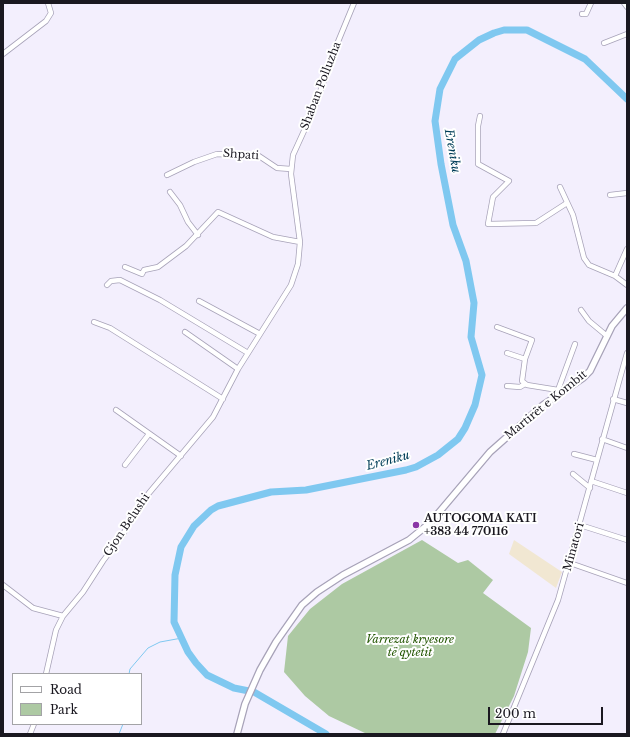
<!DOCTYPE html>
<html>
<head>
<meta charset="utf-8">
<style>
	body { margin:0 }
	#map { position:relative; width:630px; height:737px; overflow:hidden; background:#f3effd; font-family:"Libre Baskerville",serif }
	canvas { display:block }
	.frame { position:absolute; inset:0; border:4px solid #1a1820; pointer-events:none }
	.legend { position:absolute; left:12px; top:673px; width:130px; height:52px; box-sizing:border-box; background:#fff; border:1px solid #a3a3a6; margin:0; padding:5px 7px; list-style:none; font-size:12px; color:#1a1820 }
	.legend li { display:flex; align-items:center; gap:8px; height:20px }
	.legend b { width:20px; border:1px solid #a3a3a6 }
	.scale { position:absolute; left:488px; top:707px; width:115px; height:18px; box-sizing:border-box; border:2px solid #1a1820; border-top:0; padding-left:5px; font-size:12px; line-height:14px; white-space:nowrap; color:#1a1820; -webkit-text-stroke:3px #fff; paint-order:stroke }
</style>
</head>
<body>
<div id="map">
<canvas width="630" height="737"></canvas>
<div class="frame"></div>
<ul class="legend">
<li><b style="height:5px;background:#fff"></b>Road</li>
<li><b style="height:11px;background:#adc9a3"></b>Park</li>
</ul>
<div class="scale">200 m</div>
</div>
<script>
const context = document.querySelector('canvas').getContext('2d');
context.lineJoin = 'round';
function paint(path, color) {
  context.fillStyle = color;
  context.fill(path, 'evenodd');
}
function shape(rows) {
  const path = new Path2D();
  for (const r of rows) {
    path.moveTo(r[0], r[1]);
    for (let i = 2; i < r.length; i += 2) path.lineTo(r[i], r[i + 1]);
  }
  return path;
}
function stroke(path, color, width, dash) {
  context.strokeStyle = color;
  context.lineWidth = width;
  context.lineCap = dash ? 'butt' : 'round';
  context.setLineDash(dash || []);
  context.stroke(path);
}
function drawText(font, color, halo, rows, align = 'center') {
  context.font = font + ' "Libre Baskerville",serif';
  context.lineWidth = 4;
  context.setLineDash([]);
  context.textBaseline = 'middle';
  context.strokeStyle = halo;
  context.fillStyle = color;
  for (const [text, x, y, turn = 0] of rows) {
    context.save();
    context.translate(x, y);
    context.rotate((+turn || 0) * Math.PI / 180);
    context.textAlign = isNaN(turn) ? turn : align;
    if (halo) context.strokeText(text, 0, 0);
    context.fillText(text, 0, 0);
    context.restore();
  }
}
const commercial = shape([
	[514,540,562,572,556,588,509,554]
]);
const green = shape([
	[422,540,458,563,468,560,493,580,483,593,531,628,528,652,514,696,495,734,367,734,329,716,305,696,284,672,288,636,310,609,342,584]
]);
const stream = shape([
	[129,674,130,669,148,648,160,642,182,638],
	[119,734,123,724]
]);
const river = shape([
	[326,734,254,692,234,688,207,675,196,663,188,652,174,622,175,575,181,547,194,526,211,510,218,506,271,492,306,490,406,470,416,467,438,455,458,439,465,428,475,405,482,375,471,337,474,303,466,261,453,225,441,164,435,121,440,89,455,59,479,40,494,33,504,30,527,30,585,59,627,99]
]);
const minor = shape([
	[624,3,627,7],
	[582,14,586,14,591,3],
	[604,43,627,34],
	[3,54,46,21,51,13,48,3],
	[480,116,478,126,478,164,509,181,493,197,488,224,536,223,567,203],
	[167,175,194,162,217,154,259,156,277,168,291,169],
	[560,187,573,215,584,258,589,265,615,276,627,285],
	[170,192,180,205,188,222,198,235],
	[610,195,627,193],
	[125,267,142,274,144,270,158,267,186,246,218,212,273,237,300,242],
	[615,276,627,249],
	[107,285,111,281,120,280,160,300,248,353],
	[199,301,260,334],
	[581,310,589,321,607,336],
	[94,322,110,328,223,399],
	[497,327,532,340,525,359,522,381,527,385,558,390,561,393],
	[185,332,238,369],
	[507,353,525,359],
	[507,386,520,387,525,384],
	[558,390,575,344],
	[613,399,627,403],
	[116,410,181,456],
	[602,439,627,448],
	[574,454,597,460],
	[125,465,149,434],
	[573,474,590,488],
	[591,481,627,493],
	[580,525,627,540],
	[570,563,627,583],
	[3,585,33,608,63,616],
	[46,674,56,630,63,616,83,592,103,561,122,536,135,513,149,493,213,417,238,369,291,285,298,264,300,242,291,174,293,155,314,109,335,49,354,3],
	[30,734,34,724],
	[503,734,558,600,627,353]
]);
const major = shape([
	[237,734,245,704,260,670,276,642,302,605,317,592,343,575,409,540,430,523,490,452,543,405,583,378,590,371,612,326,627,308]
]);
const markers = [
	[416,525,4,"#8b38a6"]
];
const streetNames = [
	["Shaban Polluzha",321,86,-69],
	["Shpati",241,155,4],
	["Martirët e Kombit",546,405,-39],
	["Gjon Belushi",127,525,-56],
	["Minatori",574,547,-74]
];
const poiNames = [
	["AUTOGOMA KATI",424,519],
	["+383 44 770116",424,532]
];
const parkNames = [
	["Varrezat kryesore",410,640],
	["të qytetit",410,653]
];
const waterNames = [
	["Ereniku",452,151,80],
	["Ereniku",388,461,-15]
];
paint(commercial, '#f1e7d2');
paint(green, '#adc9a3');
stroke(stream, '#7fc8f0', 1);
stroke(river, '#7fc8f0', 7);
stroke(minor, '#a7a2b8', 6);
stroke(major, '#a7a2b8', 8);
stroke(minor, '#fff', 4.5);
stroke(major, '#fff', 5.5);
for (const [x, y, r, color] of markers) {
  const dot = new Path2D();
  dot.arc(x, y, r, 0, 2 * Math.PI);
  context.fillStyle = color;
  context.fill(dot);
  stroke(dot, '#fff', 1.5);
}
drawText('11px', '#1a1820', '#fff', streetNames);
drawText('bold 11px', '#1a1820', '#fff', poiNames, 'left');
drawText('italic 11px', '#250', '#fff', parkNames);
drawText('italic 12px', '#003e58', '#fff', waterNames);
</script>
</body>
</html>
